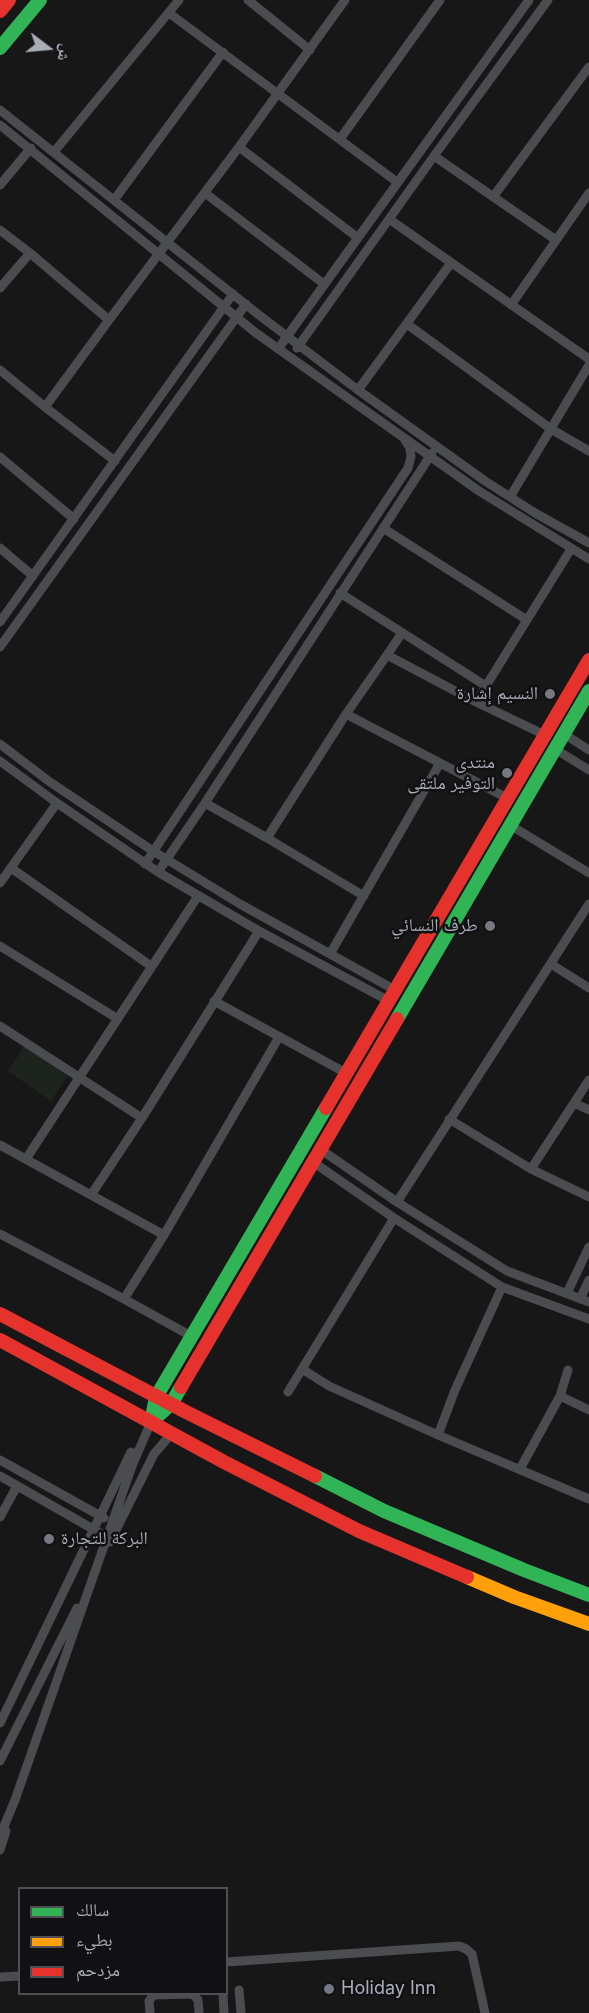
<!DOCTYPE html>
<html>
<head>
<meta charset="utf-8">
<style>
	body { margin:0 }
	#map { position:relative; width:589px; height:2013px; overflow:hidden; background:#171717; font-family:Inter,"Noto Naskh Arabic",sans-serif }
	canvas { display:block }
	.legend { position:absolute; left:18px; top:1887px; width:210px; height:108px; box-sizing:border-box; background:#111113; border:2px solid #4d4f55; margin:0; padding:8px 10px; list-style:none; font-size:18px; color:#a8adb8 }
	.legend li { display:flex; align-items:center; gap:12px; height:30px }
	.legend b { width:30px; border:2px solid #4d4f55 }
	.north { position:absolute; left:18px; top:18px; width:60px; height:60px; -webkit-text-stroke:4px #111113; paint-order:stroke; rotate:106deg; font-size:16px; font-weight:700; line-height:24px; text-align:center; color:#a8adb8 }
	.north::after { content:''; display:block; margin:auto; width:21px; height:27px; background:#a8adb8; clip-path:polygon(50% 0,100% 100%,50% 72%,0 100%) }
</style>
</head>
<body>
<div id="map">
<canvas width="589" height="2013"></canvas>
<ul class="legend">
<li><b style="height:8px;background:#30b455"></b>سالك</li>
<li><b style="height:8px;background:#ff9f0a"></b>بطيء</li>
<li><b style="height:8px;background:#e5322d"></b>مزدحم</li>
</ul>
<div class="north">ش</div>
</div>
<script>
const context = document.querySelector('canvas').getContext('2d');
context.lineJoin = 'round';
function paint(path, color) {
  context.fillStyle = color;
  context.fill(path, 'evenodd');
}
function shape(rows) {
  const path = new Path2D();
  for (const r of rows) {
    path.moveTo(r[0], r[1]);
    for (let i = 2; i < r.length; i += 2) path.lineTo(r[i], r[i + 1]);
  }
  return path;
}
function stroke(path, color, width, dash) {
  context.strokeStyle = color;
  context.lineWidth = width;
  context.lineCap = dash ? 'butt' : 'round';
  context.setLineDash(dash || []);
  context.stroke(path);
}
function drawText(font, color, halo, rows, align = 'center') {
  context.font = font + ' Inter,"Noto Naskh Arabic",sans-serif';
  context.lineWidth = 5;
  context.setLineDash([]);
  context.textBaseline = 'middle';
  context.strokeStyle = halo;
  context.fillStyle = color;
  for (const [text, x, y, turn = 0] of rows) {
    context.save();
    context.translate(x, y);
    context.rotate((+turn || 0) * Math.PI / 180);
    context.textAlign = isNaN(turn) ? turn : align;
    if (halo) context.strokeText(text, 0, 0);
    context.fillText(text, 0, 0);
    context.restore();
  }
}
const green = shape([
	[25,1045,68,1075,51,1101,8,1071]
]);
const street = shape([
	[248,0,310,50],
	[169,13,397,182],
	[0,110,259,315,358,390,485,481,535,513,589,543],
	[0,125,256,333,479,491,589,559],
	[340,139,440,0],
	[239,147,358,238],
	[54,152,179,0],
	[434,156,556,240],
	[0,185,31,148],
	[205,193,324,284],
	[493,197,589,67],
	[114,200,223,52],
	[389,219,589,359],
	[0,230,30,253],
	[0,288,30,253,109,320,45,407,115,461],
	[511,305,589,193],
	[109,320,239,147,345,0],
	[407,324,551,429,589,451],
	[297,348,434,156,548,0],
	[278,349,529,0],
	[0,370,45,407],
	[358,390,451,263],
	[0,457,74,519],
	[510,497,589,365],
	[383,528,527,620],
	[0,548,33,576],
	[340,593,486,686],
	[0,622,233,294],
	[0,647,246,304],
	[387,655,402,633],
	[476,702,545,735],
	[346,714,387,655,476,702,571,549],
	[564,734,589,750],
	[0,744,50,782,153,851,240,904,395,990],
	[555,749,589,770],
	[0,761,57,803,158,872,259,931,389,1001],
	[205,803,267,838,346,714,440,763],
	[510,825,589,873],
	[267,838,364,896],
	[145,864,408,468,411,457,410,448,405,440],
	[11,868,151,966],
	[158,872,205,803,432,453],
	[0,883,57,803],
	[0,946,118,1019],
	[330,954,440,763,507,798],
	[551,964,589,988],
	[214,1001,346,1073],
	[0,1026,142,1118,259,931],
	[574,1103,589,1110],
	[449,1119,531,1169,589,1197],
	[0,1145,91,1195,142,1118],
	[320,1149,397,1202,507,1271,589,1302],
	[26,1159,198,896],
	[313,1162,394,1218,502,1287,589,1319],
	[531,1169,589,1080],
	[91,1195,164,1235],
	[397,1202,589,904],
	[0,1234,124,1299,191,1336],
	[567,1293,589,1247],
	[124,1299,164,1235,279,1037],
	[580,1299,589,1280],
	[302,1369,329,1386,438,1435,589,1499],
	[288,1392,394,1218],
	[560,1396,589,1410],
	[438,1435,455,1390,502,1287],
	[0,1460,104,1518],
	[520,1469,560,1396,568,1370],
	[0,1476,107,1537],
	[0,1517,17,1486],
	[110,1542,154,1454,172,1433],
	[0,1723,131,1452],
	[0,1761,77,1608],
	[0,1836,15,1800,132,1466,151,1422],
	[0,1850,6,1831],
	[226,1962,459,1946,466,1949,472,1954,485,2013],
	[0,1977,20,1976],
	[239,1990,241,2013],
	[223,1994,224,2013],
	[150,2013,149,2001,153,1995,193,1994,198,2000,199,2013]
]);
const fast = shape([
	[0,48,40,0],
	[397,1019,589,691],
	[181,1387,171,1404,151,1422,156,1397,326,1108],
	[315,1476,384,1511,524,1570,589,1595]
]);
const slow = shape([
	[467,1577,514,1597,589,1624]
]);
const jam = shape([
	[0,11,9,0],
	[326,1108,589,660],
	[0,1314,186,1412,315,1476],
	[0,1340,224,1462,359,1531,467,1577],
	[181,1387,397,1019]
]);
const markers = [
	[550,694,6,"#757880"],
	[507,773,6,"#757880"],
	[490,926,6,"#757880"],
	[49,1539,6,"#757880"],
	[329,1989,6,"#757880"]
];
const poiNames = [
	["النسيم إشارة",538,694],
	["منتدى",495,763],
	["التوفير ملتقى",495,784],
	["طرف النسائي",478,926],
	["البركة للتجارة",61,1539,"left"],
	["Holiday Inn",341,1989,"left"]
];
paint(green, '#1d241e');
stroke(street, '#4b4c50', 9);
stroke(fast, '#30b455', 14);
stroke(slow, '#ff9f0a', 14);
stroke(jam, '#e5322d', 14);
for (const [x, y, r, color] of markers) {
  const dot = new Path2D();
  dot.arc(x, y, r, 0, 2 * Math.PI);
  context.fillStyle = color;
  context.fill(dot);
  stroke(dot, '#111113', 2);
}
drawText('18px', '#a8adb8', '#111113', poiNames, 'right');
</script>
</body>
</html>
